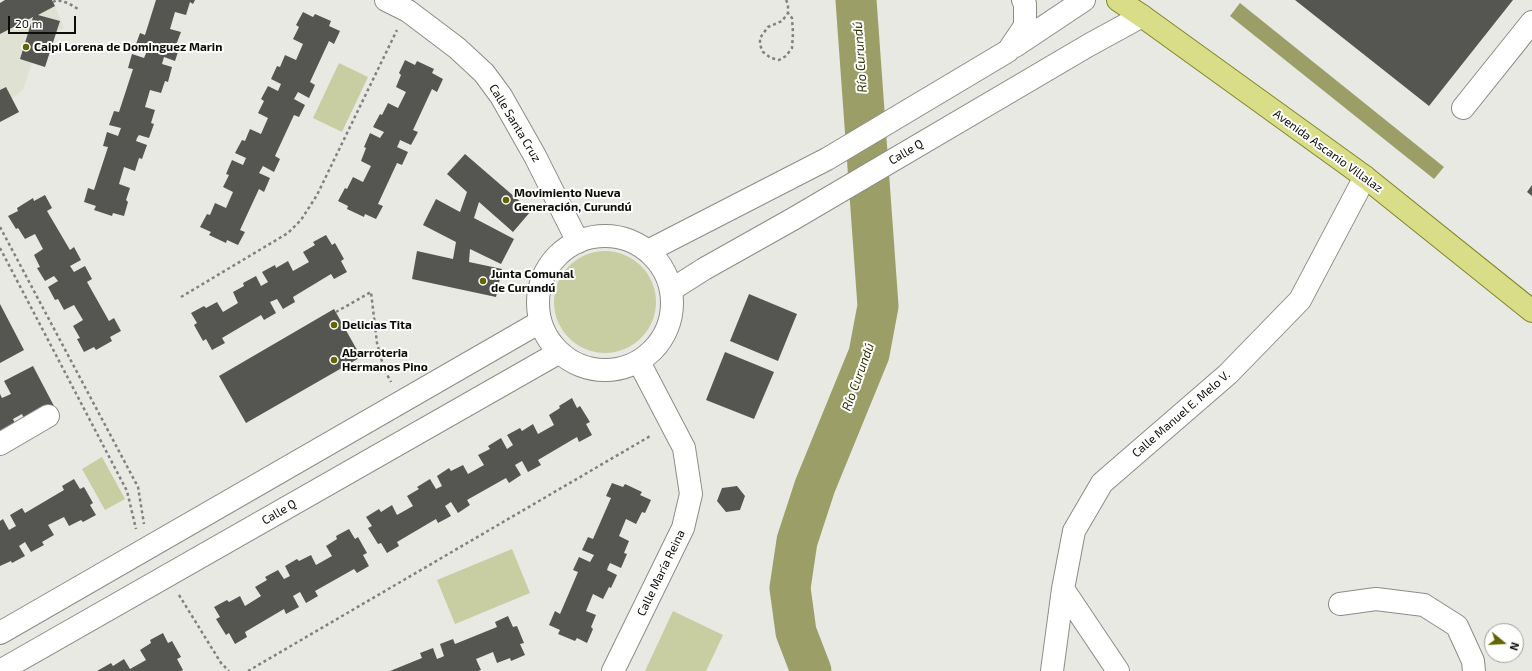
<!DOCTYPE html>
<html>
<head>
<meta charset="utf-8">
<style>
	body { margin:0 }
	#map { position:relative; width:1532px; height:671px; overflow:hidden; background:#e8e9e3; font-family:"Exo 2",sans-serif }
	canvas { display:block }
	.north { position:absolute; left:1484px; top:623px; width:40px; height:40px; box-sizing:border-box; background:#fffffe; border:1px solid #9e9e9c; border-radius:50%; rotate:108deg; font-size:11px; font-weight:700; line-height:16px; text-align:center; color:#0c0c0a }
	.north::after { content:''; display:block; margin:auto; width:14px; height:18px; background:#626500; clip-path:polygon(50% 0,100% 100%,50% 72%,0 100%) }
	.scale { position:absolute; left:8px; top:16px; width:68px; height:18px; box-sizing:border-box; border:2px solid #0c0c0a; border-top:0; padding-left:5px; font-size:12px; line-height:14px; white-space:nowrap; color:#0c0c0a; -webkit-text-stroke:3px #fffffe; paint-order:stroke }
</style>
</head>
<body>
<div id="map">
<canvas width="1532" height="671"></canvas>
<div class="north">N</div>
<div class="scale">20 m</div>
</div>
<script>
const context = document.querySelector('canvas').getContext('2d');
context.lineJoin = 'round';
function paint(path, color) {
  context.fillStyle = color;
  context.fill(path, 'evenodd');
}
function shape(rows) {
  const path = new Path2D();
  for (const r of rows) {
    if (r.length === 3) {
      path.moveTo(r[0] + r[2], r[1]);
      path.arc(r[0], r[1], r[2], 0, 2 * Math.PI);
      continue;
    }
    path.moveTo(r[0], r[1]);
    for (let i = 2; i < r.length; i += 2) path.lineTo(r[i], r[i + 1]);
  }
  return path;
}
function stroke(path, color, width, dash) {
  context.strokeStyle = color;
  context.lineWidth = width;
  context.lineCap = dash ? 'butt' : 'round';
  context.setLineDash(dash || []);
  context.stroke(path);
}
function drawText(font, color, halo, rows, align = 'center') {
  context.font = font + ' "Exo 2",sans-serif';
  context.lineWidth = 4;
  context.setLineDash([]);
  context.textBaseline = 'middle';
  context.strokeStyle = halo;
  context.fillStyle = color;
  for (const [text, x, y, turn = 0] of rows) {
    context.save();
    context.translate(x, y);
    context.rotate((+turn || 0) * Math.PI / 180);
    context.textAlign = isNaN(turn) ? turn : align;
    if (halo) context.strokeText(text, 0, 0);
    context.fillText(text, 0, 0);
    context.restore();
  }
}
const built = shape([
	[5,0,55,6,64,28,56,32,45,67,32,63,23,90,12,99,19,112,0,122,0,3]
]);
const green = shape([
	[339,63,368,77,342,132,313,118],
	[605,302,51],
	[102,457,125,499,105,510,82,469],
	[512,549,530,593,455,624,437,580],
	[673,611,723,635,706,671,645,671]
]);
const water = shape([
	[1240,3,1444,167,1434,179,1230,16]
]);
const river = shape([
	[811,671,796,632,790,588,797,541,815,486,869,354,878,306,856,0]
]);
const building = shape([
	[5,0,52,0,55,6,38,15,60,21,45,67,20,59,33,17,0,34,0,3],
	[156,0,195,0,193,4,190,2,186,15,175,12,170,29,181,32,176,45,180,46,175,61,164,57,162,64,172,67,168,82,165,81,161,93,150,90,145,107,155,110,151,123,154,124,149,138,139,135,137,138,136,141,147,145,142,159,139,158,135,171,124,167,119,184,130,188,126,200,128,202,124,216,113,213,112,216,94,210,96,206,84,202,88,188,94,190,108,147,103,146,107,132,118,136,121,128,109,125,114,111,119,112,133,69,128,68,132,54,144,58,147,51,135,47,140,33,145,35],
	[1295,0,1513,0,1429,106],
	[303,12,313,17,315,14,331,21,329,26,340,31,334,44,329,41,310,82,315,85,309,98,298,92,294,99,305,105,299,117,294,115,275,156,280,159,274,172,263,166,259,173,270,178,264,192,259,189,240,230,245,232,238,245,227,240,226,243,209,235,211,232,200,227,207,214,210,215,215,203,226,208,233,192,223,187,229,175,226,174,232,160,243,165,246,158,235,153,242,140,245,141,250,129,261,134,268,118,258,113,264,101,261,99,268,86,278,91,281,84,271,79,277,66,280,67,285,55,296,60,303,44,293,39,299,27,296,25],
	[405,60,415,65,417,61,434,69,432,73,443,79,437,92,432,89,413,130,418,132,411,145,400,140,399,143,397,147,408,152,402,165,397,163,378,204,383,206,376,219,365,214,364,217,347,209,348,206,338,201,345,188,347,189,353,177,363,182,371,166,361,161,366,148,364,147,370,133,380,138,384,132,373,127,380,114,382,115,388,103,398,108,406,92,396,87,401,75,399,73],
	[6,87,19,112,0,122,0,90],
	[465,154,531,211,513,232,479,202,474,218,514,239,501,264,470,249,469,262,502,269,496,297,412,279,417,251,453,259,456,242,423,225,436,199,460,212,467,192,447,174],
	[1532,185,1532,196,1527,192],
	[45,195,52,208,47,211,70,250,74,247,81,260,70,266,74,272,85,266,92,279,87,282,109,321,114,318,121,331,110,337,112,341,96,350,94,347,84,352,77,339,80,338,73,326,83,320,74,305,64,310,58,299,55,300,48,287,58,281,54,276,45,281,37,268,40,267,34,255,43,249,35,234,25,239,18,228,16,229,8,216,18,211,17,208,33,198,34,201],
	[326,235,332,245,335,243,344,259,341,261,347,272,334,279,331,274,293,297,295,302,283,309,277,299,270,302,276,313,264,320,261,315,222,338,225,343,212,350,206,339,203,341,194,325,197,323,191,313,204,306,206,308,217,302,223,312,238,303,233,292,244,286,243,283,256,276,261,286,268,282,262,272,275,265,276,268,288,261,293,271,309,262,303,252,315,245,313,242],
	[749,294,797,314,778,361,730,341],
	[0,304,24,350,0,363],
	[334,309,361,357,246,423,219,376],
	[725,352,774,372,754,419,706,400],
	[33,366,54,406,25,421,22,414,13,419,16,426,0,435,0,394,2,398,11,394,4,381],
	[572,398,577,408,580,406,590,422,586,424,592,435,579,442,577,437,538,460,541,465,528,472,522,461,515,465,521,475,509,483,506,478,467,500,470,505,458,513,451,502,445,506,451,516,438,523,436,519,397,542,399,546,387,553,381,543,378,544,368,528,372,526,366,517,379,509,381,512,392,505,397,515,413,506,407,496,419,489,417,487,430,479,436,489,442,486,437,476,449,468,451,471,463,465,468,474,484,465,478,455,490,449,488,446,501,438,507,449,513,445,507,435,520,428,522,431,533,424,538,434,554,425,549,415,560,408,559,406],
	[74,479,80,489,84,487,93,503,90,505,96,515,83,522,81,520,69,526,64,517,48,525,54,535,42,542,44,545,31,552,25,542,19,546,25,556,12,563,11,561,0,566,0,521,3,519,9,530,16,526,10,515,22,508,25,513,64,490,62,486],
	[612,483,623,487,625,484,642,492,640,495,651,500,645,513,642,512,636,524,626,519,619,536,629,541,624,553,627,554,621,568,610,563,608,567,607,570,617,575,611,588,609,587,603,599,593,594,586,611,596,615,591,627,593,629,587,643,577,638,575,641,558,634,560,630,549,625,555,611,560,614,578,572,573,570,579,557,590,562,594,555,582,550,588,537,593,539,611,498,606,496],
	[737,486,745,496,740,510,726,512,717,501,722,488],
	[349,529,355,539,358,537,367,553,363,555,369,566,357,573,354,569,315,591,318,596,306,603,300,592,293,596,299,607,286,614,284,609,245,632,247,637,235,644,229,633,226,635,216,619,220,617,214,607,227,600,229,602,240,596,245,606,261,596,255,587,267,580,265,577,278,570,284,579,290,576,285,566,297,559,299,561,311,555,316,565,332,556,326,546,337,539,336,536],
	[508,616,513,627,517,626,524,643,520,644,525,655,511,661,510,658,497,663,493,652,476,659,481,670,478,671,390,671,422,658,420,653,433,648,437,659,442,657,444,656,440,644,453,639,455,644,497,627,495,622],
	[163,633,168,643,172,641,181,657,177,659,183,670,181,671,97,671,111,663,113,666,124,659,130,669,146,660,140,650,151,643,150,640]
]);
const path = shape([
	[786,0,788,4,788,13,792,18,793,33,792,48,786,56,779,60,771,58,763,52,760,45,760,38,768,27,782,21,788,13],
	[53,2,57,0,68,3,78,9],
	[0,227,138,487,144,524],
	[0,248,127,491,136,529],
	[181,297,288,233,301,220,317,195,397,30],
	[336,312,371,292,377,343,384,369,391,382],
	[179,595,221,663,229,671],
	[248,671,652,435]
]);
const minor = shape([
	[386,0,408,11,457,48,484,73,501,96,535,156,578,242],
	[1015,46,1084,0],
	[1463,108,1532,22],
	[605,303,67],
	[648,251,827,159,1008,51,1025,26,1025,4,1023,0],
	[671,290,704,269,793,219,1089,45,1142,16],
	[0,444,48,416],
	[1063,589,1118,671],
	[1340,604,1376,599,1424,605,1457,626,1473,661,1474,671],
	[0,633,540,322],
	[0,671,558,353],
	[613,671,683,528,691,494,684,448,639,362],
	[1052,671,1063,589,1074,531,1102,483,1228,374,1300,300,1365,177]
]);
const major = shape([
	[1118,0,1142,16,1365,177,1532,311]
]);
const markers = [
	[26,47,4,"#626500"],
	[506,200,4,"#626500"],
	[483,281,4,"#626500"],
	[334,325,4,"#626500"],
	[334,360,4,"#626500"]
];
const poiNames = [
	["Caipi Lorena de Dominguez Marin",34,47],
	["Movimiento Nueva",514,193],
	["Generación, Curundú",514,207],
	["Junta Comunal",491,274],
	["de Curundú",491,288],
	["Delicias Tita",342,325],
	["Abarroteria",342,353],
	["Hermanos Pino",342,367]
];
const streetNames = [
	["Calle Santa Cruz",515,123,59],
	["Avenida Ascanio Villalaz",1328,151,36],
	["Calle Q",906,152,-30],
	["Calle Manuel E. Melo V.",1181,414,-41],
	["Calle Q",279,512,-30],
	["Calle María Reina",661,573,-64]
];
const waterNames = [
	["Río Curundú",860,57,-94],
	["Río Curundú",858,377,-70]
];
paint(built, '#dfe1d3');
paint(green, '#c9cda2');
paint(water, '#9b9f67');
stroke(river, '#9b9f67', 41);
paint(building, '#555651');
stroke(minor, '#8c8c87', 24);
stroke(major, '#818527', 24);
stroke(path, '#81817d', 2.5, [3, 3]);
stroke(minor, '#fff', 22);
stroke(major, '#d9dd87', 22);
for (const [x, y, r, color] of markers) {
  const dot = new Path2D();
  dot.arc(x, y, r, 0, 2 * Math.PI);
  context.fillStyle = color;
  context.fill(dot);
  stroke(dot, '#fffffe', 1.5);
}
drawText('bold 12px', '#0c0c0a', '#fffffe', poiNames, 'left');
drawText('12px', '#0c0c0a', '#fffffe', streetNames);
drawText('italic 13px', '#323405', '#fffffe', waterNames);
</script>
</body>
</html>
